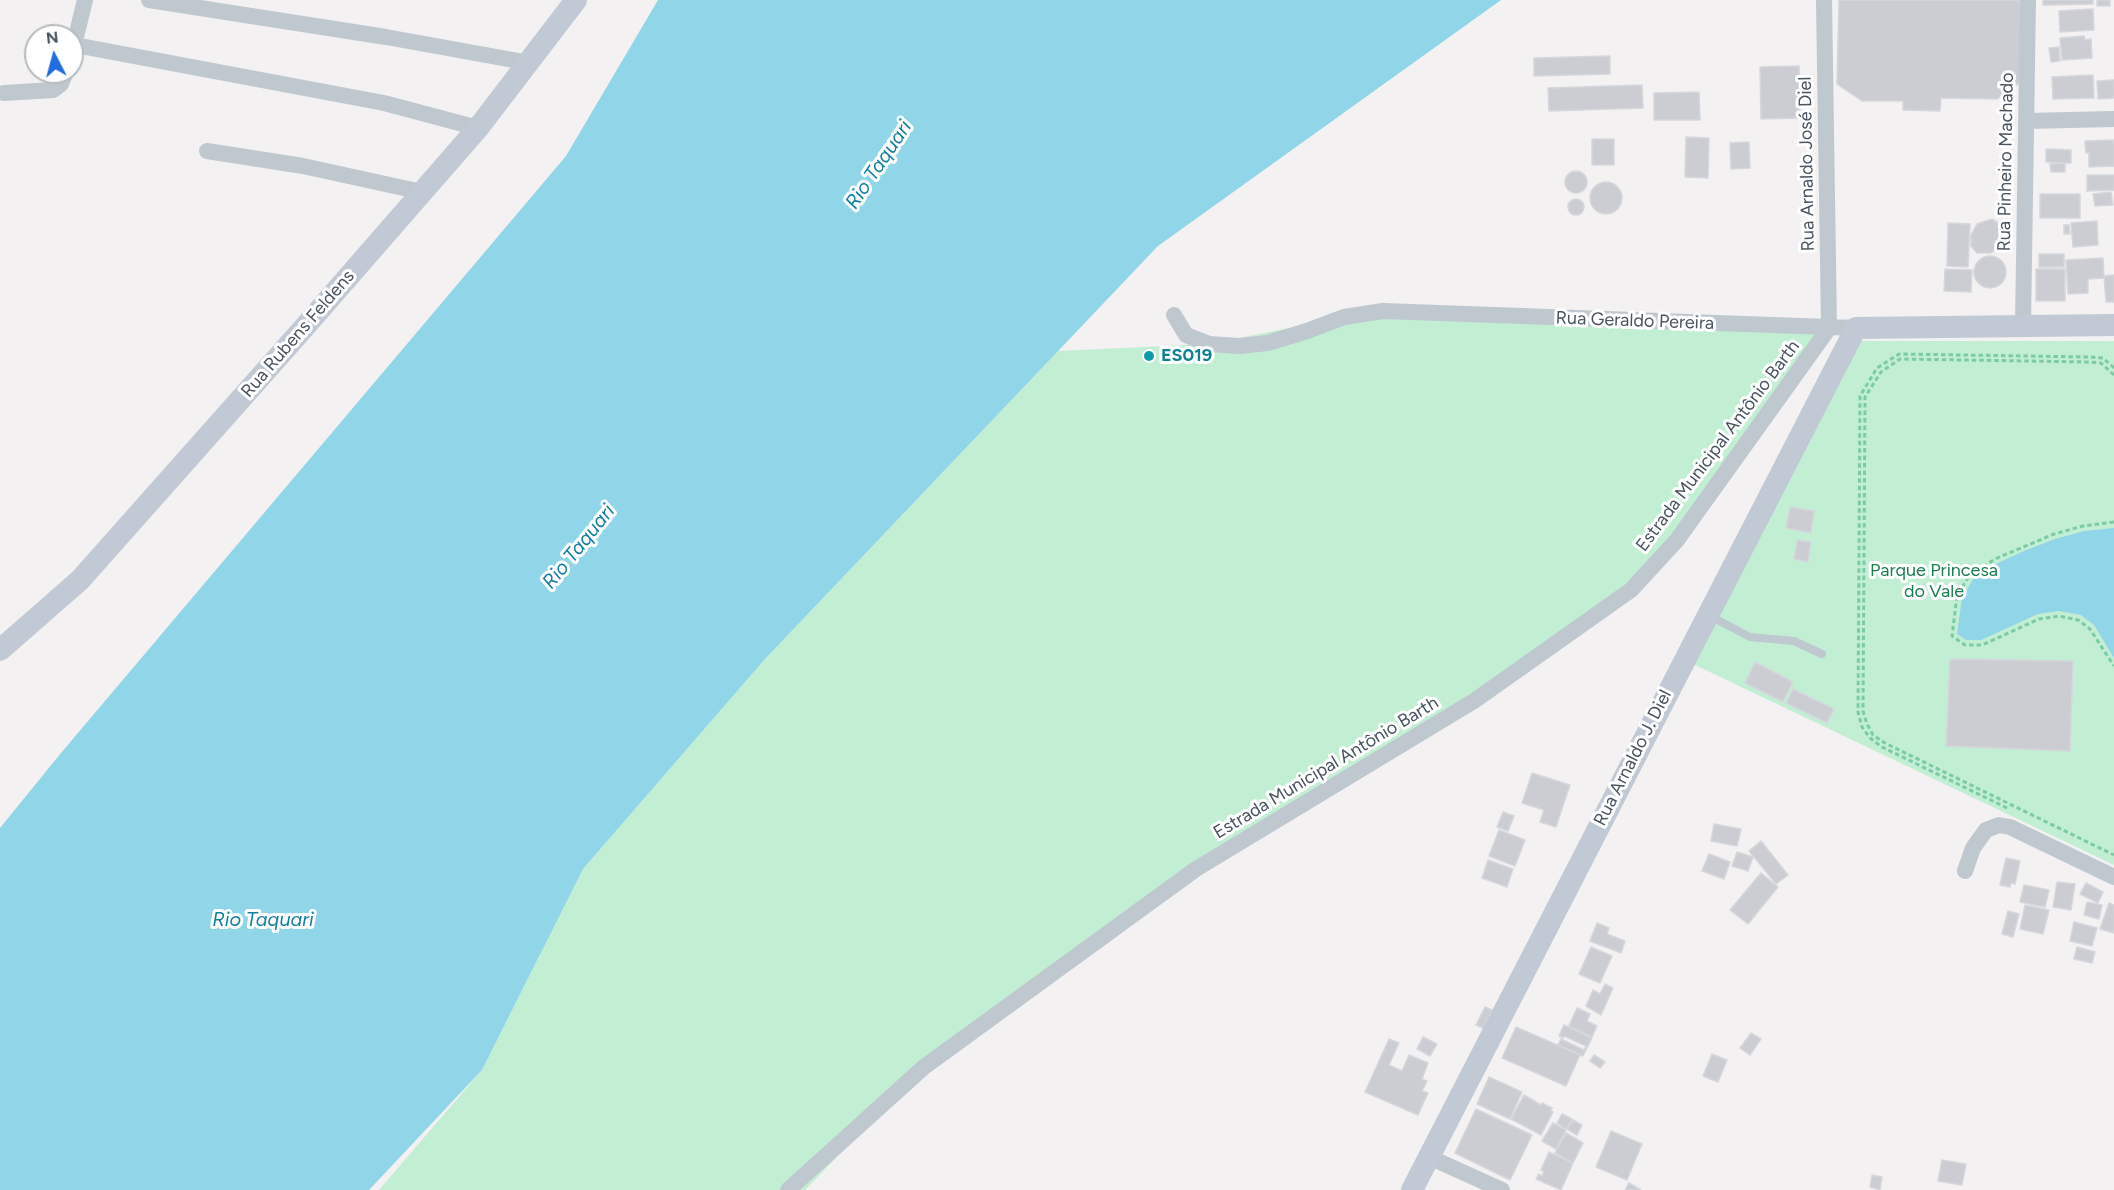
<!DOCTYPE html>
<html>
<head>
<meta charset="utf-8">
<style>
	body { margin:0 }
	#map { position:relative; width:2114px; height:1190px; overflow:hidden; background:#f3f1f1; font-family:Figtree,sans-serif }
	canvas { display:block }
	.north { position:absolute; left:24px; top:24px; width:60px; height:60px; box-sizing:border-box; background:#fff; border:2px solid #b6bbbf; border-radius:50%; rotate:354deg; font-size:16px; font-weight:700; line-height:24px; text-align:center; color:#49545e }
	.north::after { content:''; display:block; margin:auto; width:21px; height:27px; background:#206ede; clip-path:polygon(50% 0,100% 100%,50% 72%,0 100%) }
</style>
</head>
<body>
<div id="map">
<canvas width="2114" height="1190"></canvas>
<div class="north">N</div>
</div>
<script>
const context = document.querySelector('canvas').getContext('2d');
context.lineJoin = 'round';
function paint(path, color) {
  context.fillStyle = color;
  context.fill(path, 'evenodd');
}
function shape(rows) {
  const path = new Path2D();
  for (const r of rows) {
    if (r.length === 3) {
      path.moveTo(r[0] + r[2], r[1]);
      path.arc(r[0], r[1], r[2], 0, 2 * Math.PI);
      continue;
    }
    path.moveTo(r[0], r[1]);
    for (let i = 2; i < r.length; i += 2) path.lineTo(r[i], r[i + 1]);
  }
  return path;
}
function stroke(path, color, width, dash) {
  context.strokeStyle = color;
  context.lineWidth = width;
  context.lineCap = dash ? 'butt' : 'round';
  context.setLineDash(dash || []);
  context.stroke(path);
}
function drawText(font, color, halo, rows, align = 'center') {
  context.font = font + ' Figtree,sans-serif';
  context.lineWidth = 6;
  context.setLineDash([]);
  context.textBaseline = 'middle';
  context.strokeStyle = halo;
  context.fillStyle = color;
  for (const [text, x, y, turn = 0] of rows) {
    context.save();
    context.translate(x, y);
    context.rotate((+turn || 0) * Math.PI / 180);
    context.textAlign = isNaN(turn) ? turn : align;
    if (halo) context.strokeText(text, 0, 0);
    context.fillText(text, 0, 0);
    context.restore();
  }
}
const green = shape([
	[1344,317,1829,328,1631,590,1474,701,1196,869,924,1067,805,1190,379,1190,482,1070,583,869,765,659,1058,351,1209,344],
	[1856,341,2114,341,2114,865,1691,663]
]);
const water = shape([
	[658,0,1501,0,1158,246,765,659,583,869,482,1070,369,1190,0,1190,0,828,61,753,566,156],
	[2114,528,2114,658,2094,625,2081,615,2059,611,2038,614,1981,640,1966,640,1957,634,1962,598,1973,579,1998,563,2024,551,2055,539,2084,531]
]);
const building = shape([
	[1839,0,2020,0,2026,78,1997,99,1941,98,1940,111,1903,110,1903,101,1862,101,1837,84,1839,0],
	[2043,0,2093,0,2093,4,2050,5,2043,5,2043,0],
	[2097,0,2110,0,2110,6,2097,6,2097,0],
	[2093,9,2094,30,2060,32,2059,11,2093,9],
	[2084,36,2085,40,2091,39,2092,58,2062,60,2060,38,2084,36],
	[2059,47,2060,61,2051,62,2049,48,2059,47],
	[1610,56,1610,74,1534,76,1534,58,1610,56],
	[1799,66,1800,118,1761,119,1760,67,1799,66],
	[2093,75,2094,98,2053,99,2052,77,2093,75],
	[2114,80,2114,98,2098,99,2097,81,2114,80],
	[1642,85,1643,108,1549,111,1548,88,1642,85],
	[1699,92,1700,120,1654,120,1654,93,1699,92],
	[1686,137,1709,138,1708,178,1685,177,1686,137],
	[1592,139,1614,139,1614,165,1592,165,1592,139],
	[2114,140,2114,166,2089,167,2089,153,2086,153,2085,141,2114,140],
	[1749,142,1750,168,1731,169,1730,143,1749,142],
	[2046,149,2071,150,2071,163,2046,162,2046,149],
	[2065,163,2065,172,2051,172,2050,164,2065,163],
	[1576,182,11],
	[2087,175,2114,175,2114,190,2087,191,2087,175],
	[1606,198,16],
	[2111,192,2113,205,2095,206,2093,194,2111,192],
	[2040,194,2080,194,2080,218,2040,218,2040,194],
	[1576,207,8],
	[1992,219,2005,227,2005,243,1991,253,1977,253,1971,246,1971,235,1977,224,1992,219],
	[2097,221,2098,245,2073,247,2071,223,2097,221],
	[1948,223,1970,224,1968,267,1947,266,1948,223],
	[2064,225,2069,225,2070,234,2064,234,2064,225],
	[2039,254,2064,254,2064,267,2039,267,2039,254],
	[1990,272,16],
	[2103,258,2104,278,2088,279,2088,293,2068,294,2066,260,2103,258],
	[1945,269,1972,270,1971,292,1944,291,1945,269],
	[2036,269,2065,269,2065,301,2036,301,2036,269],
	[2114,275,2114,302,2106,302,2104,276,2114,275],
	[1790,507,1814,511,1811,533,1786,528,1790,507],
	[1797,540,1811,542,1808,562,1794,559,1797,540],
	[1950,659,2073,661,2070,751,1946,746,1950,659],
	[1755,662,1793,682,1783,702,1745,683,1755,662],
	[1793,689,1834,709,1827,723,1786,703,1793,689],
	[1532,773,1570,785,1556,827,1540,822,1544,810,1522,803,1532,773],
	[1503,812,1514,816,1508,831,1497,827,1503,812],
	[1714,824,1741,829,1737,846,1711,841,1714,824],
	[1499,830,1525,840,1515,866,1489,856,1499,830],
	[1761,841,1788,875,1776,884,1749,851,1761,841],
	[1737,852,1753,857,1748,871,1732,866,1737,852],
	[1709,854,1730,862,1724,879,1702,871,1709,854],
	[2006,858,2020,861,2015,884,2011,883,2010,887,2000,885,2006,858],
	[1488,860,1513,869,1507,887,1482,878,1488,860],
	[1761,873,1778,887,1748,924,1730,910,1761,873],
	[2057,882,2075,884,2071,910,2053,907,2057,882],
	[2086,883,2103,892,2098,903,2080,894,2086,883],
	[2024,885,2049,890,2045,907,2020,902,2024,885],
	[2087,902,2102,905,2099,919,2084,915,2087,902],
	[2109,903,2114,905,2114,933,2100,929,2109,903],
	[2025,905,2049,910,2043,934,2020,929,2025,905],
	[2008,911,2019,914,2013,937,2002,934,2008,911],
	[2074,922,2097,928,2092,946,2070,941,2074,922],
	[1597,923,1609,928,1607,934,1625,941,1621,953,1590,941,1597,923],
	[1591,947,1612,956,1600,983,1579,974,1591,947],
	[2077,947,2095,952,2092,963,2074,959,2077,947],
	[1605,984,1613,988,1601,1015,1586,1006,1593,990,1600,994,1605,984],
	[1485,1007,1492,1010,1483,1028,1476,1025,1485,1007],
	[1577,1008,1590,1014,1587,1021,1597,1026,1592,1037,1569,1026,1577,1008],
	[1564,1025,1592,1038,1583,1056,1558,1045,1561,1039,1584,1050,1586,1046,1564,1036,1563,1038,1559,1036,1564,1025],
	[1516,1027,1580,1055,1566,1086,1502,1058,1516,1027],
	[1751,1033,1761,1039,1750,1055,1740,1048,1751,1033],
	[1423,1037,1437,1044,1430,1056,1417,1049,1423,1037],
	[1389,1039,1399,1043,1389,1065,1402,1071,1409,1055,1428,1063,1422,1079,1427,1081,1422,1091,1428,1093,1418,1115,1365,1092,1389,1039],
	[1712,1054,1727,1060,1718,1082,1703,1076,1712,1054],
	[1594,1055,1605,1062,1600,1068,1590,1061,1594,1055],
	[1489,1077,1522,1092,1510,1119,1477,1104,1489,1077],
	[1524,1095,1541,1105,1542,1103,1552,1108,1551,1110,1553,1112,1541,1135,1511,1119,1524,1095],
	[1476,1109,1532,1135,1510,1180,1455,1153,1476,1109],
	[1562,1114,1572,1119,1566,1129,1557,1123,1562,1114],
	[1573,1120,1582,1125,1577,1135,1567,1129,1573,1120],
	[1553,1123,1566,1130,1556,1149,1542,1141,1553,1123],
	[1611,1131,1642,1144,1627,1180,1596,1167,1611,1131],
	[1566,1133,1583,1143,1573,1163,1555,1153,1566,1133],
	[1549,1152,1573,1163,1561,1190,1536,1179,1539,1174,1542,1176,1544,1171,1541,1170,1549,1152],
	[1942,1160,1966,1164,1962,1185,1938,1181,1942,1160],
	[1872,1175,1882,1177,1880,1190,1870,1187,1872,1175],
	[1629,1183,1641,1190,1625,1190,1629,1183]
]);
const path = shape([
	[2114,375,2101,363,2090,362,1900,359,1881,372,1865,397,1863,711,1867,724,1873,735,1885,743,2114,855],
	[2114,522,2083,526,2054,534,1995,559,1969,576,1957,596,1952,636,1965,645,1982,645,2039,619,2059,616,2078,620,2090,629,2114,666],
	[2007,808,1882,747,1870,738,1862,727,1858,712,1860,396,1877,368,1899,354,2090,357,2103,358,2114,368]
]);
const lane = shape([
	[1710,616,1750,637,1794,641,1822,654]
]);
const street = shape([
	[149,0,386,37,530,63],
	[1824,0,1829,328],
	[75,45,384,103,478,128],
	[72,53,85,0],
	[4,93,53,90,61,84,66,72],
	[2027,121,2114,119],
	[207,151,303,166,422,192],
	[1174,315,1186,335,1209,344,1239,346,1268,343,1307,331,1344,317,1383,311,1856,328],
	[2023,325,2028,0],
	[1965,871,1973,848,1986,830,1999,825,2010,827,2114,877],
	[1429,1157,1502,1190],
	[788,1190,924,1067,1196,869,1474,701,1631,590,1677,540,1829,328]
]);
const secondary = shape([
	[0,650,80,580,302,330,478,128,576,0],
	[1412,1190,1856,328,2114,325]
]);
const markers = [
	[1149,356,6,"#0f9aa8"]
];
const streetNames = [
	["Rua Pinheiro Machado",2006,162,-89],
	["Rua Arnaldo José Diel",1807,164,-91],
	["Rua Geraldo Pereira",1635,321,2],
	["Rua Rubens Feldens",298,334,-49],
	["Estrada Municipal Antônio Barth",1718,446,-53],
	["Rua Arnaldo J. Diel",1633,758,-63],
	["Estrada Municipal Antônio Barth",1326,768,-31]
];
const cultureNames = [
	["ES019",1161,356]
];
const parkNames = [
	["Parque Princesa",1934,571],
	["do Vale",1934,592]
];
const waterNames = [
	["Rio Taquari",879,165,-56],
	["Rio Taquari",579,547,-51],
	["Rio Taquari",263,920]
];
paint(green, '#c2eed4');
paint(water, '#91d5e9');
paint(building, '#cbcdd3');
stroke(building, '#d5d7dc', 1.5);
stroke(path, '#7bcba6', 3, [4.5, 3]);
stroke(lane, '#bfc8cf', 8);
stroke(street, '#bfc8cf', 16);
stroke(secondary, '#c0c9d4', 22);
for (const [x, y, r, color] of markers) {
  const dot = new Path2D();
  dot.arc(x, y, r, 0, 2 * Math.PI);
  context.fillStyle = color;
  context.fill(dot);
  stroke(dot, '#fff', 2);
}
drawText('18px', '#49545e', '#fff', streetNames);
drawText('bold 18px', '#0d838f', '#fff', cultureNames, 'left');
drawText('18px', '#1b7e4f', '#fff', parkNames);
drawText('italic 20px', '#127fa0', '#fff', waterNames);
</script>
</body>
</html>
